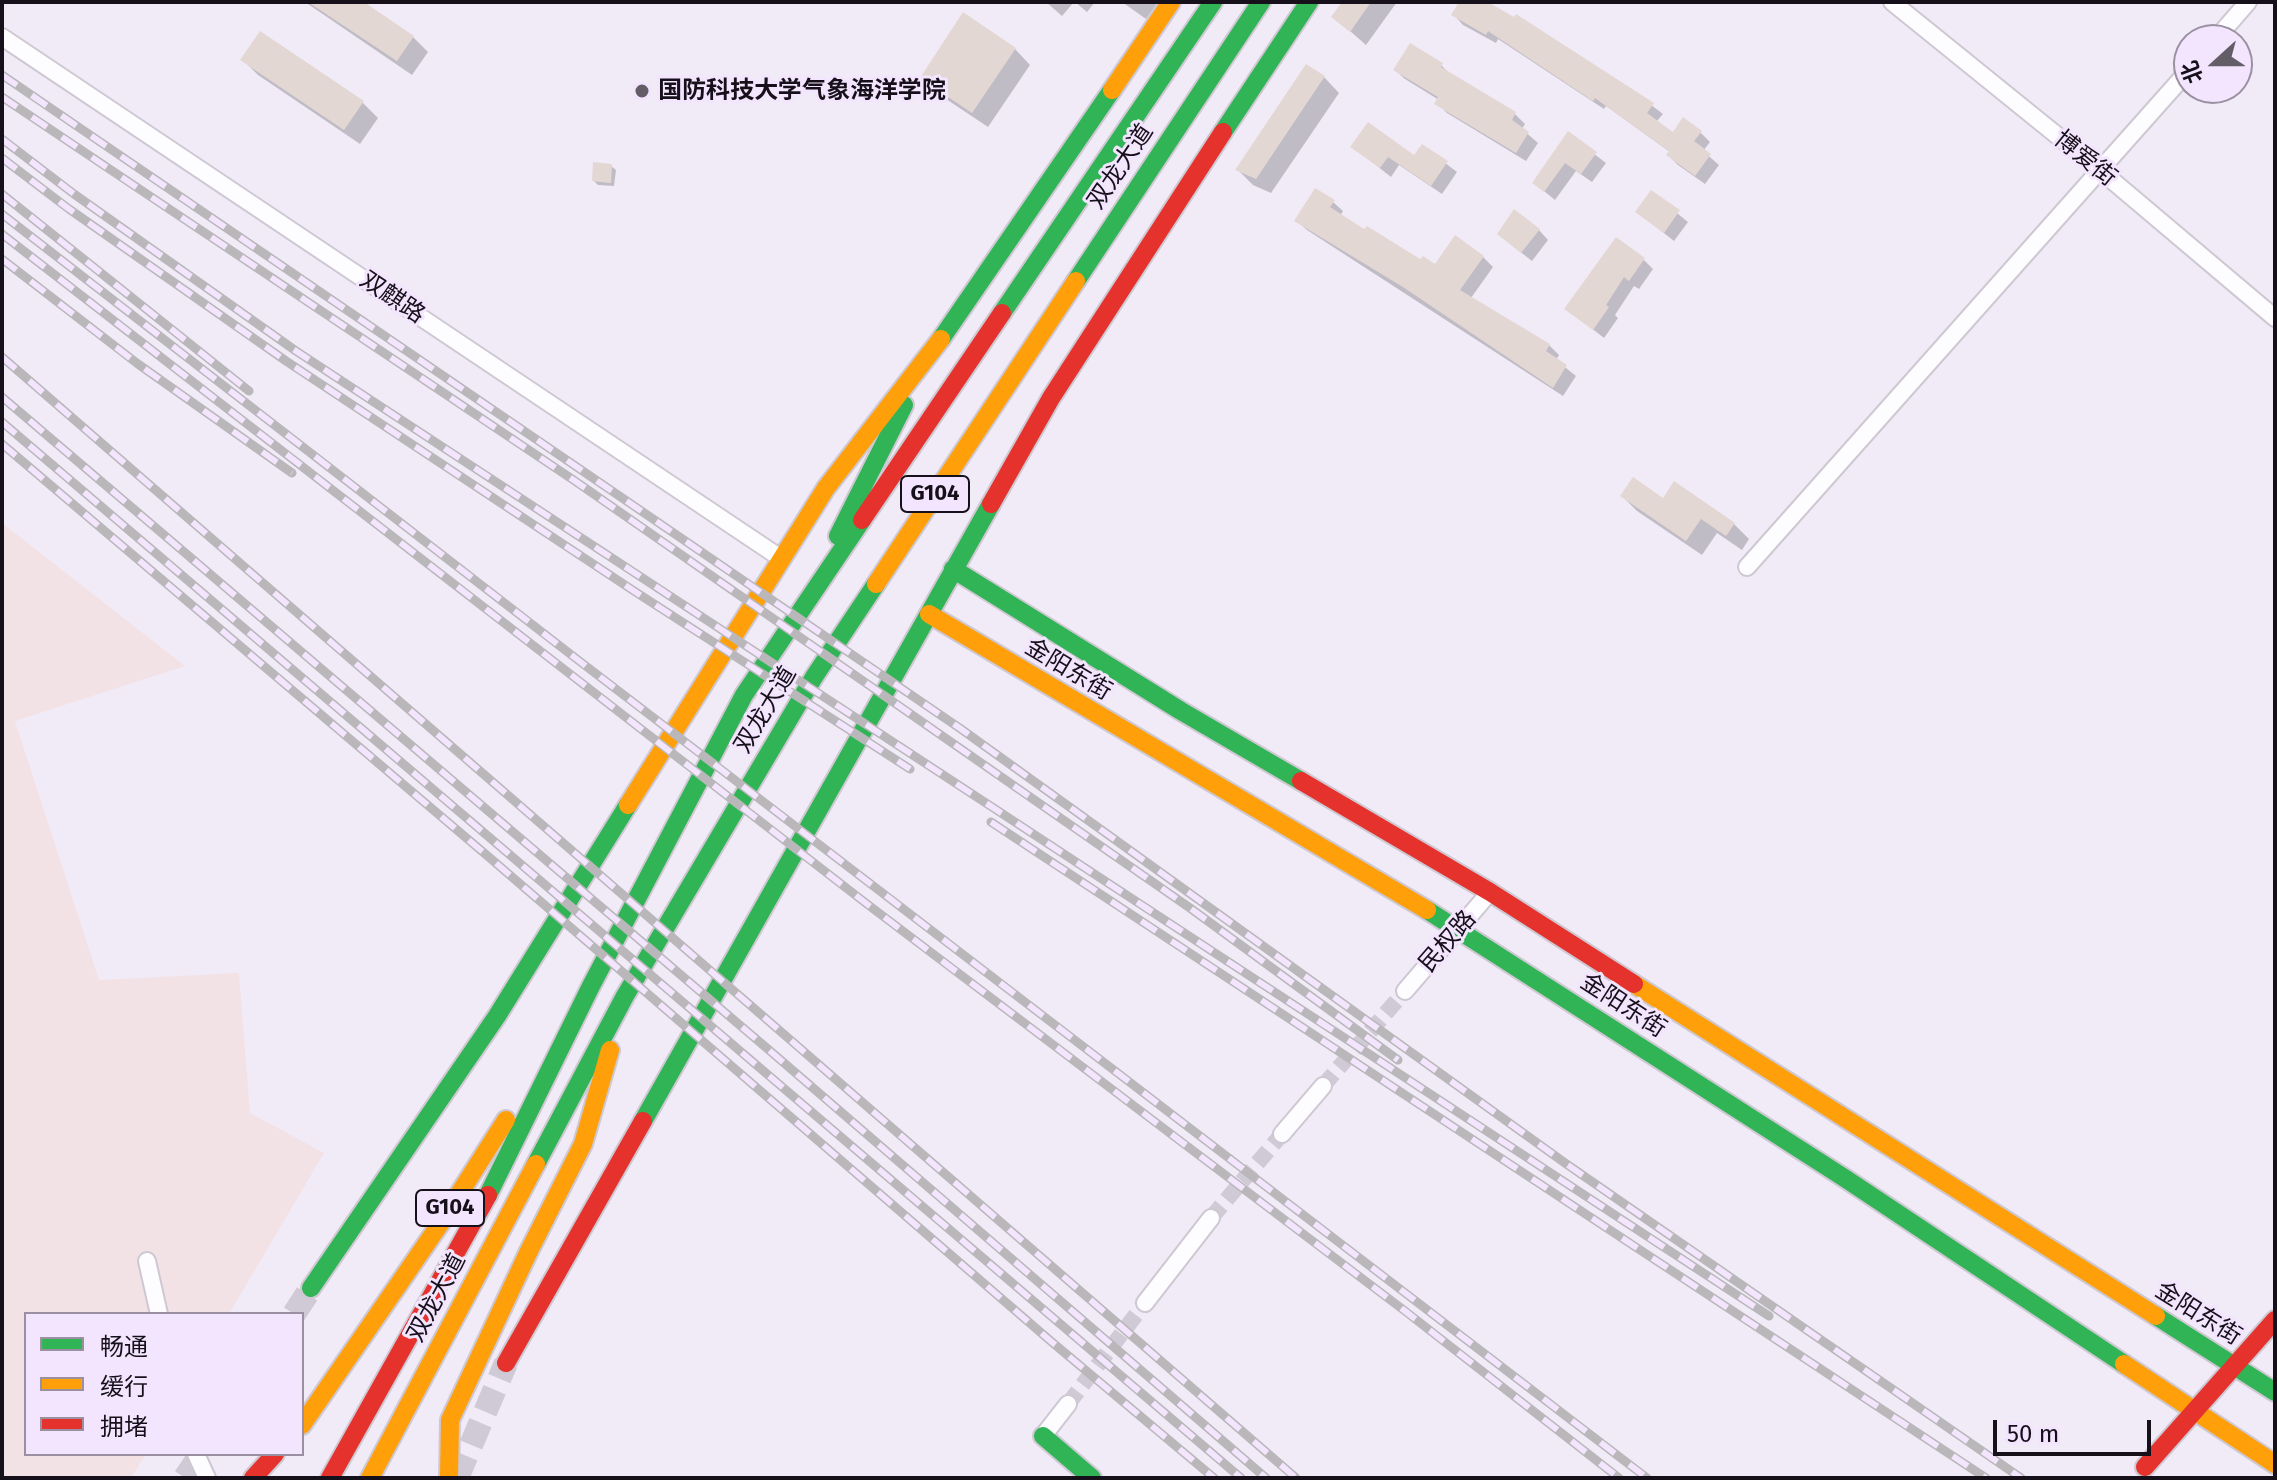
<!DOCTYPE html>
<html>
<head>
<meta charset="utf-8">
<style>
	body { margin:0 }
	#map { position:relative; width:2277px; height:1480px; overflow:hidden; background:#f1ebf7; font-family:"Fira Sans","Noto Sans SC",sans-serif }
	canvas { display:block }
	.frame { position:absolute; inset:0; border:4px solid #16101a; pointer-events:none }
	.legend { position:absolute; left:24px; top:1312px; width:280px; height:144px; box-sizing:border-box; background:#f2e5fd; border:2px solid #9a90a2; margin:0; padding:10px 14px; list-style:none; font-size:24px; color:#16101a }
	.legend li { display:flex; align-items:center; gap:16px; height:40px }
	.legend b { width:40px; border:2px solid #9a90a2 }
	.north { position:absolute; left:2173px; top:24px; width:80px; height:80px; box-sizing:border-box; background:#f2e5fd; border:2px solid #9a90a2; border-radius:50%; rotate:249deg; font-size:22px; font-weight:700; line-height:32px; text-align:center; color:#16101a }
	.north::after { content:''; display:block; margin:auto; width:28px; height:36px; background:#635d67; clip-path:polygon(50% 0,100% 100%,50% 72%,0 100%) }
	.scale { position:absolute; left:1993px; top:1420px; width:158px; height:36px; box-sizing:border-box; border:4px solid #16101a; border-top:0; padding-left:10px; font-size:24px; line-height:28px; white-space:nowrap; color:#16101a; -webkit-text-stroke:6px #f2e5fd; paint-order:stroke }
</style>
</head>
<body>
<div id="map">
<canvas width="2277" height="1480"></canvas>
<div class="frame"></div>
<ul class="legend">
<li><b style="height:10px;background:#30b455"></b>畅通</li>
<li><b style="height:10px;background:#ff9f0a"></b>缓行</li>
<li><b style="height:10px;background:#e5322d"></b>拥堵</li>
</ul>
<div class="north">北</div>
<div class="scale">50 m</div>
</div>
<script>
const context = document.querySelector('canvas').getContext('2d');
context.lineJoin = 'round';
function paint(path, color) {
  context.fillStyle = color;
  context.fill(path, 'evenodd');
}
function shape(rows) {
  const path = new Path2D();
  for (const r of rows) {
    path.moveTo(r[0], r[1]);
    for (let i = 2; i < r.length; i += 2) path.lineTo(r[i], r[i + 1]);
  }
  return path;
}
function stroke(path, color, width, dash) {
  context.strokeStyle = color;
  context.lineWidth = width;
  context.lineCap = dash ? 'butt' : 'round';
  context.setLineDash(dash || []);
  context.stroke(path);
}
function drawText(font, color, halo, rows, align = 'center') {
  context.font = font + ' "Fira Sans","Noto Sans SC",sans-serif';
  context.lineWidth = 6;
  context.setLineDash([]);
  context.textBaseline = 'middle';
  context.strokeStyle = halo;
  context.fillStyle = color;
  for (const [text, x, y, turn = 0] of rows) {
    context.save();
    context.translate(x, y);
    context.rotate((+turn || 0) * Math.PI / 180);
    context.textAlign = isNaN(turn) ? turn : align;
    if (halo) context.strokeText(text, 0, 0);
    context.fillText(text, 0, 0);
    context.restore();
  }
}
const industrial = shape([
	[2,523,185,666,15,721,99,980,239,973,250,1113,324,1153,229,1314,26,1314,26,1454,146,1454,131,1478,2,1478]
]);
const shadow = shape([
	[305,2,361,2,413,37,428,52,412,75],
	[1046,2,1074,2,1062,16],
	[1075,2,1095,2,1087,12],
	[1122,2,1158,2,1146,19],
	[1345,2,1397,2,1366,45,1334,17],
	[1461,2,1484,2,1625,85,1663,114,1656,122,1673,135,1700,132,1710,142,1703,151,1719,165,1705,184,1678,165,1668,155,1670,152,1606,106,1604,109,1498,39,1496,43,1463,25,1454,15],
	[260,33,363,103,378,118,360,144,258,75,242,59],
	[1015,49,1030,65,988,127,937,93,922,78],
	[1441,65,1451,75,1515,114,1525,124,1522,129,1538,143,1526,161,1447,113,1437,103,1439,100,1405,79,1395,70],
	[1324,77,1339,93,1271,193,1253,185,1238,170],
	[1568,134,1606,163,1592,182,1576,171,1555,200,1534,183],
	[1423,146,1457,172,1442,194,1399,165,1391,177,1353,147,1415,158],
	[611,166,616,170,614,186,598,185,594,181],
	[1651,192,1688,222,1674,241,1637,212],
	[1333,202,1343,211,1340,216,1421,262,1435,267,1483,257,1493,267,1471,298,1549,345,1559,355,1556,360,1576,376,1563,396,1307,230,1297,221],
	[1539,230,1548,240,1532,261,1509,243],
	[1644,260,1653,269,1639,289,1634,286,1615,315,1618,318,1604,338,1567,309],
	[1622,496,1664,500,1734,524,1749,539,1742,550,1717,533,1702,555,1637,511]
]);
const building = shape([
	[308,2,364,2,414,36,397,61],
	[1342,2,1371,2,1350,32,1331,17],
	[1459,2,1488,2,1514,17,1516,14,1654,103,1647,113,1673,132,1683,117,1702,131,1694,141,1711,154,1695,176,1666,155,1669,151,1595,98,1593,101,1488,31,1486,35,1451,15],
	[963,12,1016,48,972,113,920,78],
	[260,31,364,101,344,130,240,60],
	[1410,43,1443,63,1441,67,1516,112,1512,120,1529,132,1516,153,1434,104,1438,97,1393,70],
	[1306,64,1325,76,1256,179,1235,170],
	[1368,122,1414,155,1422,144,1448,161,1431,186,1388,157,1380,168,1350,147],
	[1568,131,1597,152,1581,174,1565,163,1544,192,1532,183],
	[593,162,612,164,611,183,592,181],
	[1315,188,1335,200,1330,207,1364,229,1367,226,1420,259,1423,256,1435,264,1455,235,1484,256,1460,290,1550,344,1546,351,1567,365,1553,388,1403,287,1294,221],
	[1651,190,1680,210,1664,233,1635,212],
	[1514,209,1540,229,1521,253,1497,234],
	[1616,237,1645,258,1629,281,1624,277,1606,305,1609,307,1593,330,1564,309],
	[1633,477,1663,498,1674,481,1735,523,1726,536,1701,519,1686,541,1620,496]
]);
const streetTunnel = shape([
	[1323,1086,1405,991],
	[1211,1218,1282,1134],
	[1068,1404,1145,1303]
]);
const secondaryTunnel = shape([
	[294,1314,311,1288],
	[185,1478,201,1454],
	[457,1478,506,1363]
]);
const street = shape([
	[1892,2,2101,171,2275,318],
	[2,37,782,559],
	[2215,40,2248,2],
	[1747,567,2189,70],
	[1405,991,1490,892],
	[1282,1134,1323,1086],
	[147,1261,159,1314],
	[1145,1303,1211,1218],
	[1043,1436,1068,1404],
	[196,1454,207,1478]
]);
const fast = shape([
	[1223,132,1309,2],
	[1076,281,1261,2],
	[1002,313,1213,2],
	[941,339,1112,90],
	[838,536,904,405],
	[953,569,1181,711,1301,781],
	[1427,910,1846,1179,2124,1364],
	[643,1121,991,504],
	[536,1164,625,996,814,677,876,584],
	[488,1195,591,986,744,695,862,520],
	[311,1288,497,1016,628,805],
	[2156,1316,2275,1392],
	[1043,1436,1092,1478]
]);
const slow = shape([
	[1112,90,1171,2],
	[876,584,1076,281],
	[929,614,1427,910],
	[628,805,826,488,941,339],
	[1634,984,2156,1316],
	[2124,1364,2275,1464],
	[302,1425,440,1224,506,1120],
	[370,1478,536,1164],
	[449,1478,450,1420,528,1253,583,1144,610,1050]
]);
const jam = shape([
	[991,504,1051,398,1223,132],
	[862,520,1002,313],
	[1301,781,1490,892,1634,984],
	[506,1363,643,1121],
	[2145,1467,2275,1320],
	[253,1478,275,1454],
	[330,1478,488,1195]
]);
const rail = shape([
	[2,75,961,729,1565,1163,2021,1478],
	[2,97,575,481,1190,908,1398,1060],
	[2,139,74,194,296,351,1769,1316],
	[2,158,69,209,286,361,634,591,910,769],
	[2,194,249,391],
	[2,214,578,660,1647,1478],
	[2,234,867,904,1405,1311,1619,1478],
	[2,259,138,364,292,473],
	[2,357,1296,1478],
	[2,397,769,1050,1266,1478],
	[2,422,1241,1478],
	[2,444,490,858,1053,1343,1214,1478],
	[991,822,1986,1478]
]);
const markers = [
	[642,91,8,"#635d67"]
];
const shields = [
	[935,494,68],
	[450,1208,68]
];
const shieldNames = [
	["G104",935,494],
	["G104",450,1208]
];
const poiNames = [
	["国防科技大学气象海洋学院",658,91]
];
const streetNames = [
	["博爱街",2085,159,39],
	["双龙大道",1121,167,-56],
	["双麒路",392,298,34],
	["金阳东街",1068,670,31],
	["双龙大道",766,710,-59],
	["民权路",1448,942,-49],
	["金阳东街",1623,1006,33],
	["双龙大道",437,1298,-62],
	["金阳东街",2198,1314,32]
];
paint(industrial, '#f3e2e5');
paint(shadow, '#0003');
paint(building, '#e3d7d3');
stroke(streetTunnel, '#d0cad6', 16, [16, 8]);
stroke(secondaryTunnel, '#d0cad6', 24, [24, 12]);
stroke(street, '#cec8d3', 20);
stroke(fast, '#cec8d3', 22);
stroke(slow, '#cec8d3', 22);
stroke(jam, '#cec8d3', 22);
stroke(street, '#fdfcfe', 16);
stroke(fast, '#30b455', 18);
stroke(slow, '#ff9f0a', 18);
stroke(jam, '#e5322d', 18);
stroke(rail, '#b9b7ba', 9);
stroke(rail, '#f2e5fd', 6, [18]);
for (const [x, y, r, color] of markers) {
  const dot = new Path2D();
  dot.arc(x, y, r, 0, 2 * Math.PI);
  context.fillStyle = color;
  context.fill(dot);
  stroke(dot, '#f2e5fd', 3);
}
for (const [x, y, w] of shields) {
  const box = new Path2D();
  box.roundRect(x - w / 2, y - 18, w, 36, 6);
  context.fillStyle = '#f2e5fd';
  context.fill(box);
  stroke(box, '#16101a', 2);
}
drawText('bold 22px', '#16101a', null, shieldNames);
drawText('bold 24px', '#16101a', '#f2e5fd', poiNames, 'left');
drawText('24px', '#16101a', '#f2e5fd', streetNames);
</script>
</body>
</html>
